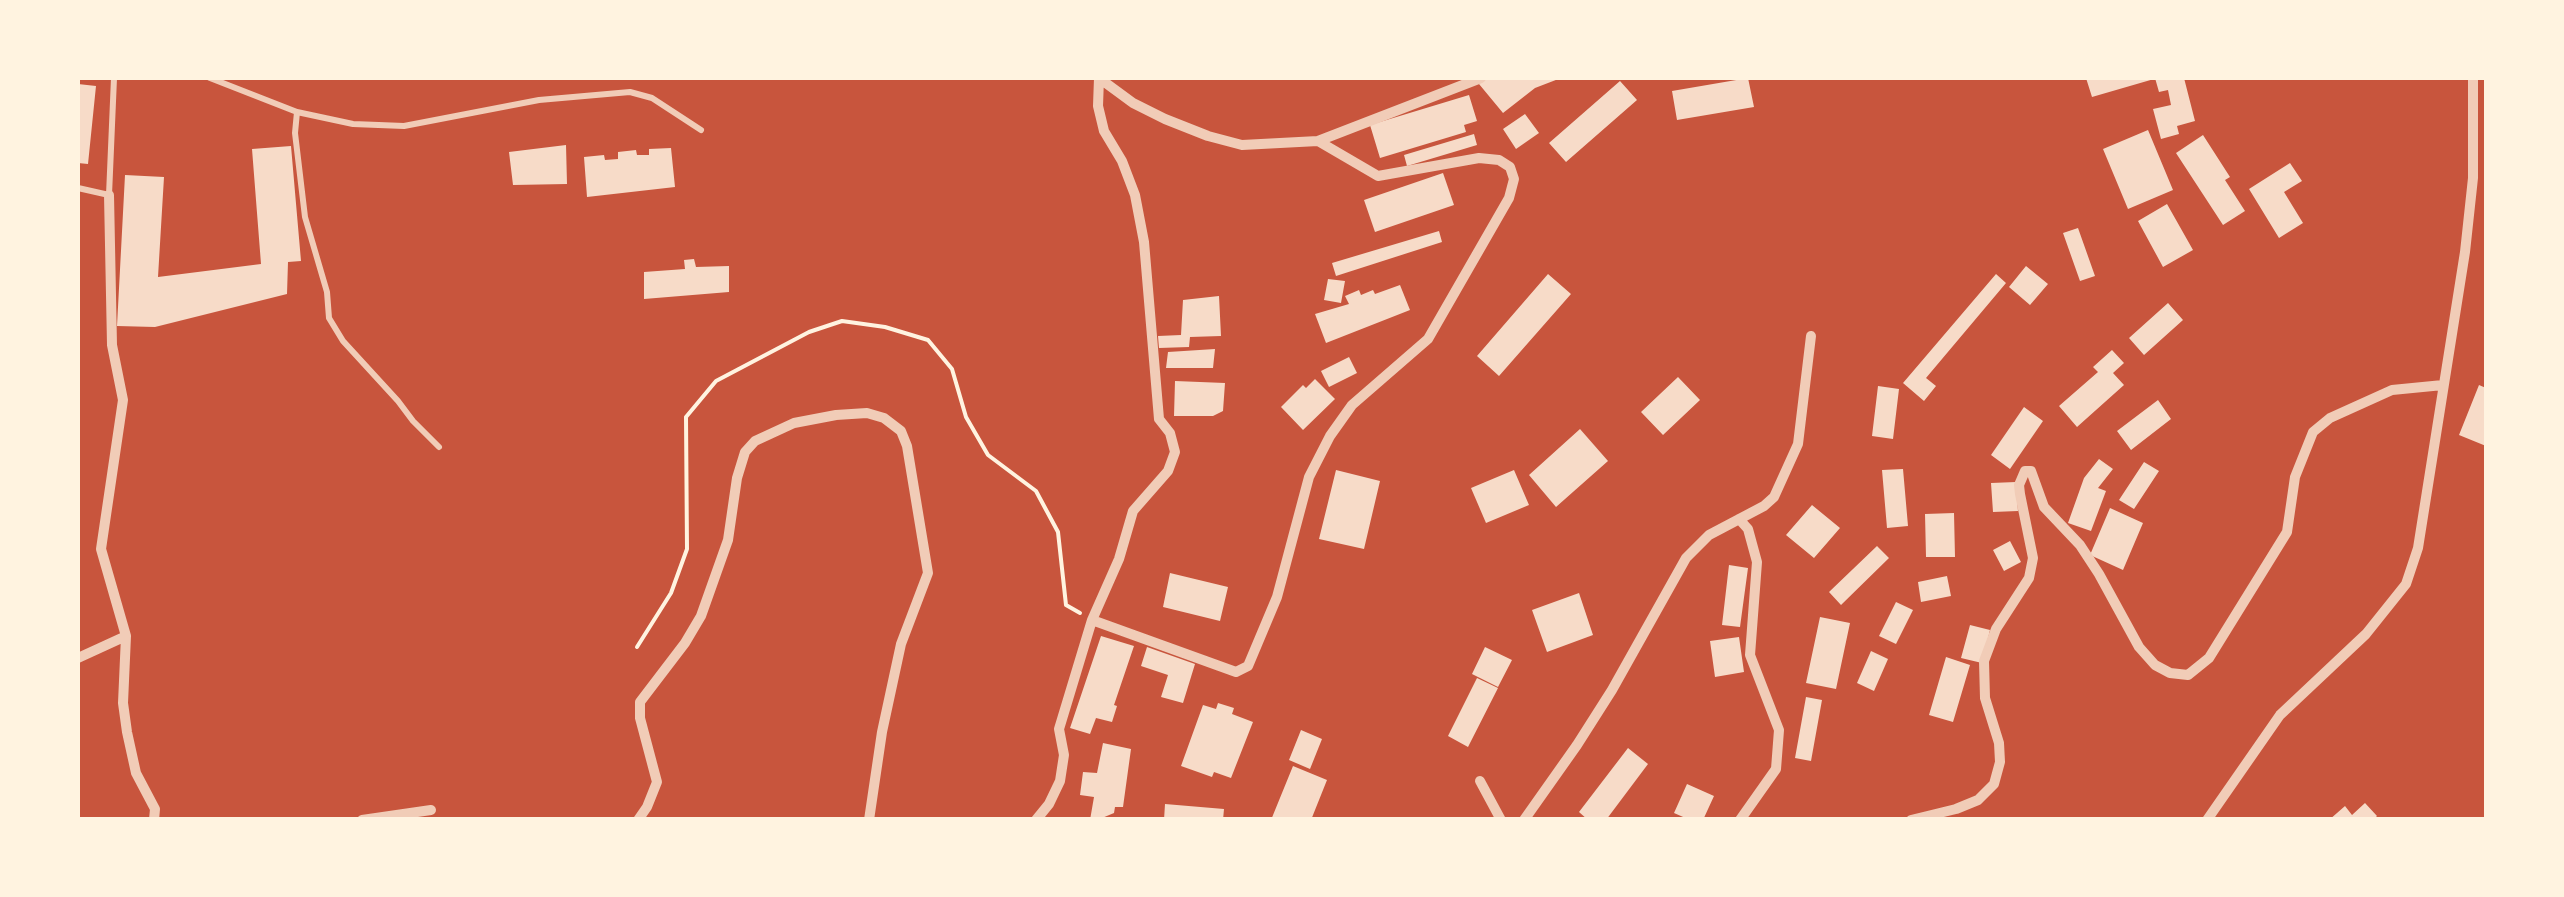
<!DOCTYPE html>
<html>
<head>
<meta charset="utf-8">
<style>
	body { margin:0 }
	#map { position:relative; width:2564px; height:897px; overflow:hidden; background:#c8553d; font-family:"Varela Round",sans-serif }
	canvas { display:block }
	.frame { position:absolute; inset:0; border:80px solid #fff3e0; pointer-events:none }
</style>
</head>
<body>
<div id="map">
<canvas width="2564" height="897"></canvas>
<div class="frame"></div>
</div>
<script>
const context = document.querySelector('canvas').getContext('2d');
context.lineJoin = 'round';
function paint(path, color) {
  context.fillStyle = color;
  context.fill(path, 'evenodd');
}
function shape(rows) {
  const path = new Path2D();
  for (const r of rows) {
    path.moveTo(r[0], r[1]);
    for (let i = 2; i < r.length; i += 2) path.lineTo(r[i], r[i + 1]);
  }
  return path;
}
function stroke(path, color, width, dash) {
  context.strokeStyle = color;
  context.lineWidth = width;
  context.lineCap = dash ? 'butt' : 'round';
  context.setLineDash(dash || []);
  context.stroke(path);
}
const building = shape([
	[1487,78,1561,78,1535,88,1503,113,1479,84],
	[1748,78,1754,107,1677,120,1672,91],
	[2086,78,2154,78,2154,79,2092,97],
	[2155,78,2184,78,2195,121,2177,126,2179,134,2161,139,2153,109,2171,105,2168,90,2159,92],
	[1620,81,1637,100,1566,162,1549,143],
	[78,84,96,86,88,164,78,163],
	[1469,95,1477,121,1464,125,1466,132,1380,158,1370,125],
	[1525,114,1539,133,1516,149,1503,129],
	[2148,130,2173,190,2128,209,2103,149],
	[1474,134,1477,145,1407,166,1404,155],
	[2203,135,2230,177,2225,180,2245,211,2223,225,2176,153],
	[566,145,567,184,513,185,509,152],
	[291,146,301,261,288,262,287,294,155,327,117,326,125,175,164,177,158,277,261,264,252,149],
	[671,148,675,187,587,197,584,157,604,155,605,160,618,159,618,152,636,150,637,155,649,155,649,149],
	[2290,163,2302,181,2284,192,2303,223,2279,238,2249,189],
	[1443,173,1454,205,1375,232,1364,200],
	[2167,204,2193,250,2163,267,2138,221],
	[2078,228,2095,276,2080,281,2063,233],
	[1439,231,1442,242,1336,276,1332,263],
	[694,259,696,267,729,266,729,292,644,299,644,272,685,269,684,260],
	[2026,266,2048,284,2030,305,2009,287],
	[1548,274,1571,294,1499,376,1477,356],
	[1996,274,2006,283,1926,378,1936,386,1924,401,1903,383],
	[1328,279,1345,281,1341,303,1324,300],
	[1400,285,1410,310,1326,343,1315,314,1349,304,1345,296,1359,290,1361,295,1373,290,1375,294],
	[1219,296,1221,336,1190,337,1189,347,1159,348,1158,336,1181,335,1183,300],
	[2168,303,2183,320,2144,355,2129,338],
	[1215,349,1213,368,1166,368,1168,352],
	[2112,350,2124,363,2113,373,2124,385,2077,427,2059,406,2098,372,2093,367],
	[1349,357,1357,373,1329,387,1321,371],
	[1678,377,1700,400,1663,435,1641,412],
	[1315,379,1335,399,1303,430,1281,407,1303,385,1306,388],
	[1175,381,1225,383,1223,411,1213,416,1174,416],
	[2479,385,2486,388,2486,446,2459,435],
	[1878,386,1899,389,1893,439,1872,436],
	[2158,400,2171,419,2131,450,2117,431],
	[2024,407,2043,421,2010,469,1991,455],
	[1580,429,1608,461,1556,507,1529,475],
	[2099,459,2113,469,2098,488,2106,491,2091,531,2068,523,2084,478],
	[2144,462,2159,471,2134,509,2119,500],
	[1903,469,1908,526,1887,528,1882,470],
	[1336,470,1380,481,1364,549,1319,539],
	[1514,470,1529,505,1486,523,1471,488],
	[2016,482,2018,511,1993,512,1991,483],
	[1812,505,1840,528,1814,558,1786,535],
	[2110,508,2143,523,2123,570,2090,555],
	[1954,513,1955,557,1926,557,1925,514],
	[2010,541,2021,562,2004,571,1993,550],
	[1877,546,1889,558,1841,605,1829,592],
	[1729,565,1748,568,1740,627,1722,625],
	[1170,573,1228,587,1220,621,1163,607],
	[1947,576,1951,596,1921,602,1918,582],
	[1579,593,1593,635,1547,652,1532,610],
	[1896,602,1913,610,1896,644,1879,636],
	[1820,617,1850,623,1836,689,1806,683],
	[1970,625,1990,630,1982,663,1961,658],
	[1101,636,1134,646,1114,705,1117,706,1112,722,1096,718,1090,734,1070,728],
	[1739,637,1744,672,1715,677,1710,641],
	[1147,647,1195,664,1183,703,1161,697,1168,675,1141,666],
	[1485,647,1512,660,1498,687,1472,674],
	[1871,651,1888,659,1874,691,1857,683],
	[1946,657,1970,665,1953,722,1929,715],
	[1477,678,1498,688,1468,747,1448,736],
	[1806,697,1822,700,1811,761,1795,758],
	[1218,703,1234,708,1232,714,1253,722,1231,778,1214,772,1212,777,1181,766,1203,705,1216,709],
	[1301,730,1322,739,1310,769,1289,760],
	[1103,743,1131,749,1123,807,1115,807,1114,813,1102,818,1090,820,1094,797,1080,795,1083,772,1097,773],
	[1628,748,1648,764,1606,820,1588,820,1579,812],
	[1293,766,1327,780,1311,820,1271,820],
	[1687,784,1714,796,1703,820,1690,820,1674,813],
	[2365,803,2377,816,2373,820,2329,820,2345,806,2352,815],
	[1165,804,1224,809,1223,820,1164,820]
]);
const path = shape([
	[637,647,671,593,687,549,686,417,716,381,809,332,842,321,885,327,928,340,952,369,966,417,988,455,1036,491,1058,532,1066,605,1080,613]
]);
const service = shape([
	[210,78,297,112,353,124,404,126,539,100,630,92,652,98,701,130],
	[297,112,295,133,305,217,327,292,329,318,343,341,398,401,413,421,439,447],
	[78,188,109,195,114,78]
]);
const minor = shape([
	[1099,78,1133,103,1165,119,1208,136,1242,145,1318,141,1378,176,1479,158,1499,160,1510,167,1514,179,1509,198,1428,339,1352,405,1330,436,1309,477,1277,597,1248,666,1236,672,1092,620,1119,559,1133,511,1168,471,1175,452,1170,433,1159,419,1144,242,1135,195,1122,161,1104,131,1098,106,1099,78],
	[1318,141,1481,78],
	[109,195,112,345,123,400,101,549,126,636,123,703,127,732,136,773,155,809,154,820],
	[1739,519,1748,529,1757,562,1750,655,1779,730,1776,769,1740,820],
	[78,658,126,636],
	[1480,781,1501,820],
	[362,820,431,810],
	[638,820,647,807,657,782,640,718,640,702,685,643,701,616,728,540,737,478,745,452,755,441,794,423,836,415,867,413,884,418,901,431,907,446,928,573,901,644,882,732,869,820],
	[1036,820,1049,804,1060,781,1064,755,1059,729,1092,620],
	[1524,820,1577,745,1612,690,1686,558,1709,535,1764,506,1774,497,1798,444,1811,336],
	[1911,820,1956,809,1978,800,1994,784,2000,762,1999,743,1985,698,1984,661,1996,629,2029,578,2033,558,2020,494,2019,485,2025,471,2031,471,2044,507,2080,545,2099,574,2139,647,2155,665,2170,673,2188,675,2209,658,2287,532,2295,477,2313,432,2330,418,2392,390,2443,385],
	[2207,820,2280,715,2366,634,2406,584,2418,548,2465,252,2473,178,2473,78]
]);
paint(building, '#f7dbc8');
stroke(path, '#fff3e0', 4);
stroke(service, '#f1ccb7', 6);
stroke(minor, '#f1ccb7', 10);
</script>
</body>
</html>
